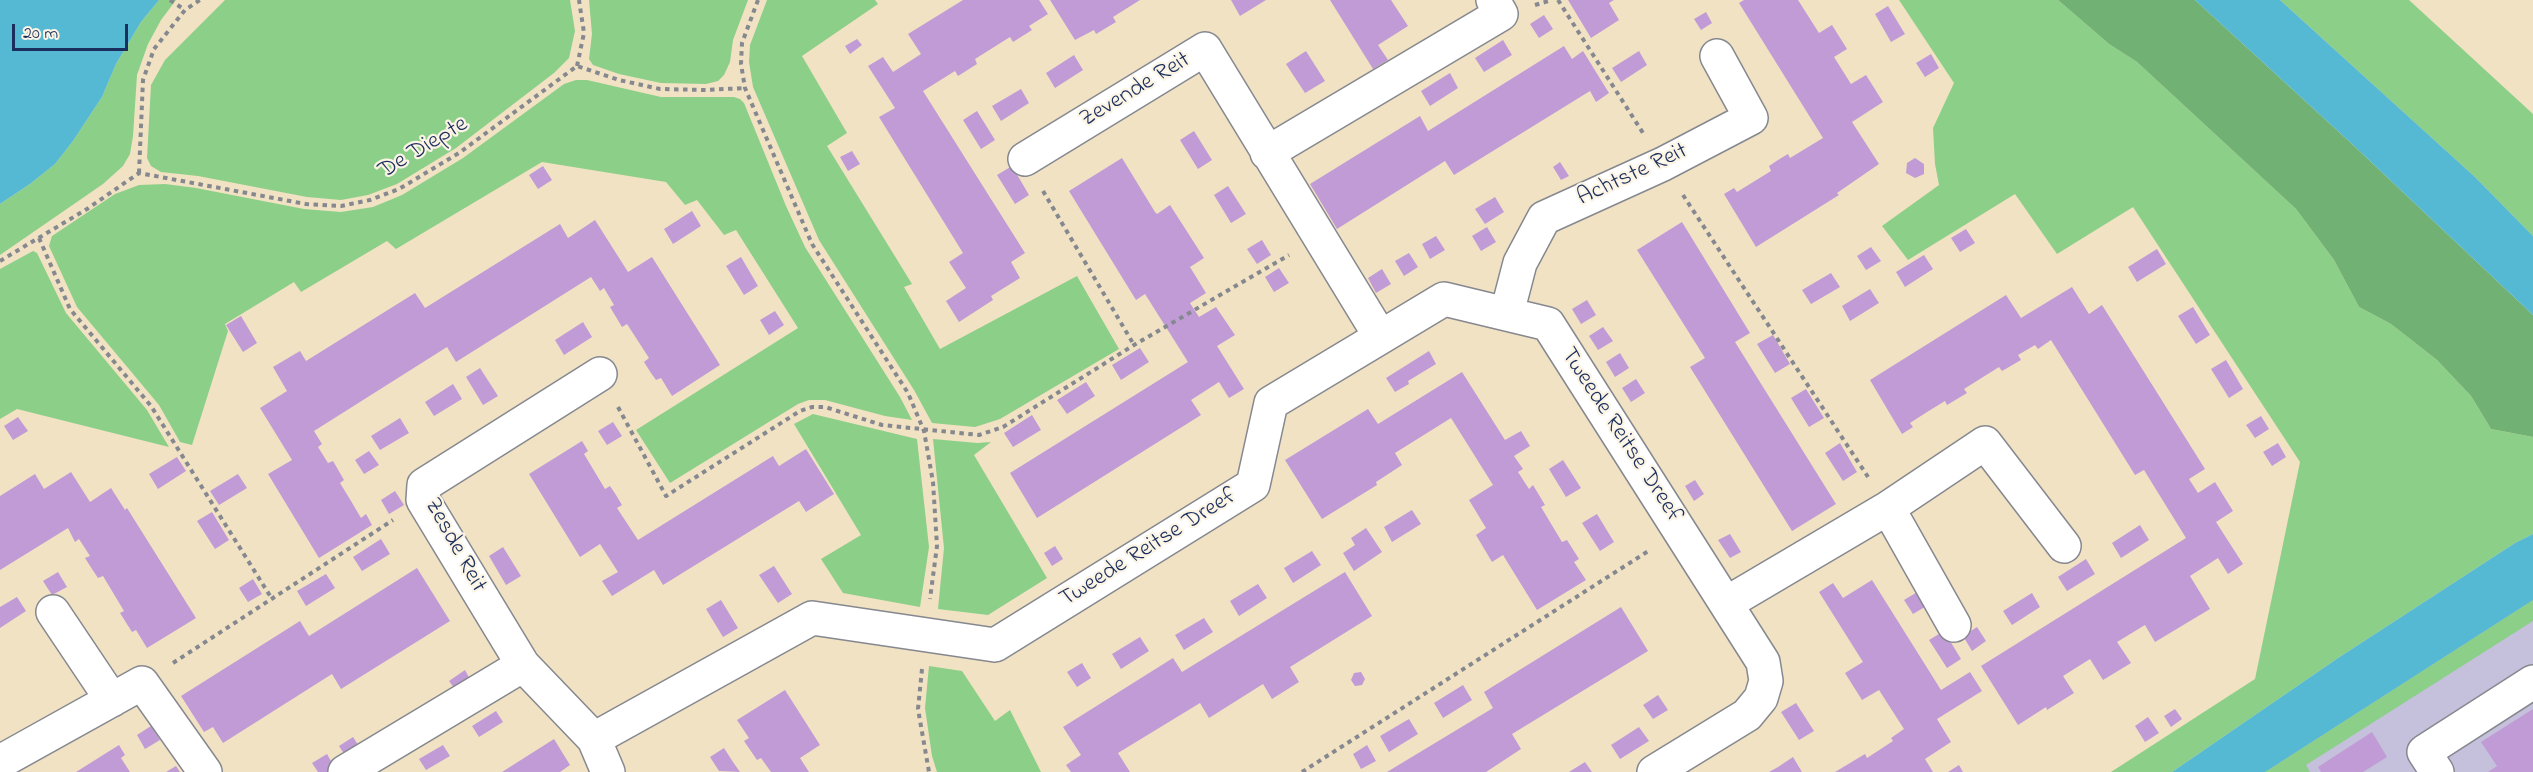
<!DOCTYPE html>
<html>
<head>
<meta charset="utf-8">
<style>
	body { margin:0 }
	#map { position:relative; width:2533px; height:772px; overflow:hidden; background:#f1e2c3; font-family:"Indie Flower",sans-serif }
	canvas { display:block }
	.scale { position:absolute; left:12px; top:24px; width:116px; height:27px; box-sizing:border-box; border:3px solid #1b2f5e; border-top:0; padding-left:8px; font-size:18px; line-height:21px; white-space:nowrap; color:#1b2f5e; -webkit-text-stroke:4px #fcf5e5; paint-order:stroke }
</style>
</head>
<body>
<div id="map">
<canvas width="2533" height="772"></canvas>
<div class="scale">20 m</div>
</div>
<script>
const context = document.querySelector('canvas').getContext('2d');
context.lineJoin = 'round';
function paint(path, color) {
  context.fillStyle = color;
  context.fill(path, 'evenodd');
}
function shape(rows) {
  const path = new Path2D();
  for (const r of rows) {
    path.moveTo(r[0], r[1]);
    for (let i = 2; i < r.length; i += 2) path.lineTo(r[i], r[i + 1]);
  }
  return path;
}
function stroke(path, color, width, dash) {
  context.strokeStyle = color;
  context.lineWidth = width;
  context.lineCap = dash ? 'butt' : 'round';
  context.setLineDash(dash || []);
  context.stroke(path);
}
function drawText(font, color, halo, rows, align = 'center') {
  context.font = font + ' "Indie Flower",sans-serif';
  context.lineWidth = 4.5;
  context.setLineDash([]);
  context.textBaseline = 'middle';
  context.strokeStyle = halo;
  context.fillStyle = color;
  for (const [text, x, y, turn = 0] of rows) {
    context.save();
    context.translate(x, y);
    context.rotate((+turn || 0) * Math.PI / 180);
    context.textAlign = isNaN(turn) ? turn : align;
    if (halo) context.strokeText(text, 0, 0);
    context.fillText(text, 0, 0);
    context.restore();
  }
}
const industrial = shape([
	[2533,574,2533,772,2202,772]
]);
const green = shape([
	[159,0,176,0,161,20,148,44,137,75,133,136,130,154,123,166,103,184,0,255,0,204,30,184,55,164,73,141,102,97,116,64,141,22],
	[225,0,570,0,575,31,569,58,554,73,456,148,397,184,368,195,341,200,307,197,198,176,161,172,151,166,147,158,151,85,165,60],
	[589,0,748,0,733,40,730,62,724,75,718,81,706,84,661,83,619,74,593,65,589,59,592,34],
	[767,0,875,0,878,4,802,56,847,133,827,146,912,284,904,287,940,349,1077,276,1119,349,1000,419,975,427,932,423,914,390,819,240,753,87,749,62,750,45],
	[1899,0,2058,0,2109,44,2137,62,2296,209,2334,260,2359,307,2391,324,2437,360,2471,396,2491,429,2533,437,2533,534,2515,543,2338,658,2172,772,2111,772,2255,679,2300,462,2133,207,2057,254,2015,194,1908,260,1882,226,1939,185,1935,164,1933,128,1954,83],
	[2280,0,2409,0,2533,114,2533,236,2475,177],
	[576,80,587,80,661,97,734,97,740,99,744,103,786,206,805,247,900,397,912,420,885,416,825,400,809,400,798,404,670,483,636,430,798,328,736,230,724,235,697,200,685,205,666,182,542,162,396,249,387,241,301,292,294,282,225,324,228,331,192,445,180,442,159,405,77,307,49,246,52,236,115,194,139,185,165,184,196,188,304,209,341,212,373,207,402,195,463,158,564,84],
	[33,251,37,253,66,313,147,410,169,447,17,409,0,419,0,269],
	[813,414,917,439,929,547,920,607,843,593,821,559,861,535,794,424],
	[933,439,977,443,991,442,974,455,1047,578,988,615,938,609,944,548],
	[2533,600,2533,621,2306,765,2310,772,2265,772],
	[929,666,962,671,995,721,1010,710,1041,772,937,772,932,756,925,708]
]);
const forest = shape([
	[2058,0,2195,0,2352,144,2533,315,2533,437,2491,429,2471,396,2437,360,2391,324,2359,307,2334,260,2296,209,2137,62,2109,44]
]);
const water = shape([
	[0,0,159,0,141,22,116,64,102,97,73,141,55,164,30,184,0,204],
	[2195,0,2280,0,2475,177,2533,236,2533,315,2352,144],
	[2533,534,2533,600,2265,772,2172,772,2338,658,2515,543]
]);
const building = shape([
	[963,0,1039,0,1048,14,1029,26,1032,30,1013,42,1010,37,975,59,977,64,958,76,955,71,923,91,1025,253,1011,262,1020,278,991,296,993,300,959,322,946,301,966,288,949,262,963,253,879,117,895,108,868,66,883,57,893,72,921,54,908,34],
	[1050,0,1140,0,1113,17,1116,22,1096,34,1094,30,1075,40],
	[1231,0,1266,0,1240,16],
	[1330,0,1391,0,1408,26,1378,45,1388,60,1373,69],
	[1568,0,1614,0,1609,3,1619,20,1591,38],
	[1744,0,1798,0,1819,33,1832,25,1847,49,1834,57,1851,84,1866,75,1883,102,1852,122,1879,164,1837,193,1839,195,1756,247,1724,194,1734,188,1737,192,1771,171,1769,166,1778,160,1788,154,1790,158,1823,138,1739,3],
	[1888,6,1905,34,1891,42,1875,14],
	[1706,12,1712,23,1701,30,1694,19],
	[1544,15,1553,29,1539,38,1530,24],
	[857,39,862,45,850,54,845,46],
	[1503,40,1512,55,1484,72,1475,58],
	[1564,46,1572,59,1583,51,1609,93,1596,102,1590,91,1454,175,1445,161,1337,229,1310,184,1420,116,1428,131],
	[1306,51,1325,81,1305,93,1286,64],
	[1639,51,1647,65,1621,82,1612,68],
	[1931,54,1939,68,1925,77,1916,63],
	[1074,55,1083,70,1055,88,1046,73],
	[1450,73,1458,88,1430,106,1421,91],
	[1021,89,1029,103,1001,121,992,106],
	[977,111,995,140,981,149,963,120],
	[1194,131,1212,160,1198,169,1180,140],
	[852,151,860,164,848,171,840,157],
	[1122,158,1155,212,1157,214,1170,205,1204,258,1190,267,1206,293,1190,303,1199,317,1216,307,1235,335,1217,346,1244,389,1229,398,1219,382,1191,400,1201,415,1037,518,1010,473,1188,362,1145,294,1136,300,1069,191],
	[1915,158,1924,164,1924,174,1915,178,1906,173,1907,163],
	[1560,162,1569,176,1561,180,1553,167],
	[543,166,552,180,538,189,529,175],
	[1012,166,1029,195,1015,204,997,175],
	[1228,186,1246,214,1231,223,1214,195],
	[1495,197,1504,212,1485,224,1475,209],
	[692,211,701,226,673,244,664,229],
	[595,220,628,272,652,257,720,365,672,396,661,378,656,380,651,373,644,362,649,358,627,324,622,327,610,307,614,305,604,288,600,291,591,277,456,362,447,347,314,431,322,444,318,447,328,463,333,461,344,480,340,483,351,501,361,518,366,514,372,525,319,558,268,474,292,460,260,408,287,391,273,367,300,351,306,361,415,293,425,308,560,224,568,238],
	[1682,222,1750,333,1735,342,1836,504,1792,531,1690,367,1705,358,1637,250],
	[1487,227,1496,242,1481,251,1472,236],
	[1966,229,1975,243,1960,252,1951,238],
	[1436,236,1445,250,1430,259,1422,244],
	[1262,240,1271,255,1257,264,1247,249],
	[1871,247,1881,261,1866,270,1857,256],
	[2157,249,2166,264,2137,282,2128,267],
	[1409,253,1418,267,1404,276,1395,261],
	[1924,255,1933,269,1905,287,1896,272],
	[741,257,758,286,744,295,726,266],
	[1279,268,1289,283,1274,292,1265,277],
	[1382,269,1391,284,1376,293,1368,278],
	[1831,273,1840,287,1811,304,1802,290],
	[2072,287,2089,314,2102,305,2205,469,2189,479,2198,493,2215,482,2233,511,2216,522,2243,564,2228,574,2218,558,2190,576,2210,609,2155,642,2145,625,2117,642,2131,663,2103,680,2090,659,2063,676,2074,693,2047,710,2046,707,2018,725,1981,666,2186,538,2144,470,2135,475,2051,340,2038,349,2035,345,2018,355,2021,360,2002,371,1999,367,1964,389,1967,393,1947,405,1945,401,1927,412,1910,423,1913,427,1902,434,1870,380,2006,295,2021,318],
	[1870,289,1879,303,1850,321,1842,306],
	[1587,300,1596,315,1581,324,1572,309],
	[2193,307,2210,335,2196,344,2178,316],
	[775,311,784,325,769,335,760,320],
	[241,316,257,343,243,352,226,325],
	[583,322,592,337,564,355,555,340],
	[1603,327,1613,341,1598,350,1589,336],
	[1773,335,1790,364,1775,373,1757,344],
	[1140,348,1149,362,1121,380,1112,365],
	[1429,351,1436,364,1408,381,1409,384,1395,392,1386,378],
	[1620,353,1629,368,1615,377,1606,362],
	[2226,360,2243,389,2229,398,2211,369],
	[480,368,498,396,483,405,466,377],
	[1462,372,1505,440,1521,431,1530,446,1514,456,1523,469,1518,472,1529,489,1533,485,1545,505,1541,507,1562,542,1567,540,1579,559,1574,562,1586,580,1537,610,1503,555,1492,562,1476,535,1486,528,1469,500,1493,485,1451,418,1395,453,1402,465,1376,482,1377,485,1322,519,1285,460,1368,409,1378,424],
	[1636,379,1645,393,1631,402,1622,388],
	[1086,382,1095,396,1067,414,1057,400],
	[453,384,462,399,434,416,425,402],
	[1806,389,1824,418,1809,427,1791,398],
	[1032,415,1041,430,1013,447,1004,433],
	[2261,416,2269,429,2255,438,2246,425],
	[18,417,28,431,13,440,4,426],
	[400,418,409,433,380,450,371,436],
	[613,422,622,436,607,445,598,431],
	[582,441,588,451,584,454,605,489,610,486,616,495,622,505,617,508,638,540,773,456,779,466,806,449,834,494,806,512,799,501,663,585,654,570,612,596,602,581,618,572,600,544,580,557,529,474],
	[1840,443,1857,472,1843,481,1825,453],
	[2278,443,2286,457,2272,466,2263,452],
	[369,451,379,465,364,474,355,460],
	[177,457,186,471,158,489,149,474],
	[1563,460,1581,488,1566,497,1549,469],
	[71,472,90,502,111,488,125,510,127,508,196,618,147,648,136,630,132,632,120,613,124,611,103,576,98,578,92,569,85,558,90,556,79,539,75,542,68,528,0,570,0,496,35,474,44,489],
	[238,474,247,488,219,505,210,491],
	[1695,480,1704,494,1694,501,1685,486],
	[395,491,404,505,389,514,381,500],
	[1412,510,1421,524,1392,542,1384,527],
	[212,512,229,540,215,549,197,521],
	[1597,514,1614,542,1600,551,1582,523],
	[2140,525,2149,540,2121,558,2112,543],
	[1366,528,1382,552,1354,571,1343,553,1355,545,1351,538],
	[1730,534,1741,552,1730,558,1718,540],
	[381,539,390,554,362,571,353,557],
	[1055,546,1063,559,1052,566,1044,553],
	[503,547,521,576,506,585,489,556],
	[1312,551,1321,565,1293,583,1284,568],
	[2086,559,2095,574,2067,591,2058,577],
	[774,566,792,594,778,603,759,575],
	[417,568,450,621,341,689,332,674,223,743,213,727,204,732,181,696,300,621,309,636],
	[58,572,67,587,52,595,43,581],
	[1345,572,1372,616,1290,667,1299,682,1272,699,1263,684,1209,718,1200,703,1118,753,1130,772,1071,772,1066,765,1081,755,1063,727,1173,658,1182,672],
	[326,574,335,588,306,606,297,591],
	[253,579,262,594,248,602,239,588],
	[1872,580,1941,690,1970,672,1982,691,1937,719,1951,742,1925,759,1933,772,1835,772,1865,754,1867,758,1893,741,1891,738,1904,729,1879,690,1862,700,1845,673,1863,662,1819,592,1833,583,1843,598],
	[1258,584,1267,598,1239,616,1230,601],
	[1919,591,1928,605,1913,614,1904,600],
	[2032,593,2040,607,2012,625,2003,611],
	[17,597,26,611,0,628,0,607],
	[721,600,738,628,723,637,706,609],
	[1621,607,1648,651,1512,734,1521,749,1486,772,1387,772,1493,708,1484,692],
	[1204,618,1213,632,1184,650,1175,635],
	[1977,627,1986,641,1972,651,1963,636],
	[1944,631,1961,659,1947,668,1929,640],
	[1140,637,1149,651,1121,669,1112,654],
	[1082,663,1091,678,1077,687,1067,672],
	[465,670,472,683,457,692,449,681],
	[1361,672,1365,679,1362,685,1355,686,1351,680,1354,673],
	[1463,685,1472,700,1443,718,1434,703],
	[785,690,820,745,800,758,809,772,771,772,761,758,757,760,744,741,749,738,737,720],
	[1658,695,1668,710,1653,719,1643,705],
	[1796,703,1814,731,1799,740,1781,712],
	[2175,709,2182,719,2171,727,2164,716],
	[2533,709,2533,772,2488,772,2497,766,2481,742],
	[496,711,503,722,479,737,472,726],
	[2148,717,2159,733,2145,742,2135,726],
	[1409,719,1418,734,1389,752,1380,736],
	[151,726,160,740,145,749,137,735],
	[1639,727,1649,741,1620,759,1611,745],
	[2372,732,2387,757,2363,772,2321,772,2318,767],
	[353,737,362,751,348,760,339,746],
	[554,739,570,765,560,772,502,772],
	[119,745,125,755,121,758,130,772,76,772],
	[443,745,450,756,426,770,419,759],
	[1367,745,1376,761,1361,769,1353,754],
	[724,748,733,762,740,772,719,771,710,757],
	[327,754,335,768,329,772,318,772,312,763],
	[1793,757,1802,772,1769,772,1778,767],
	[1585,762,1592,772,1569,772],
	[1959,765,1963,772,1948,772],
	[176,766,180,772,166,772]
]);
const path = shape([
	[170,0,185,10],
	[758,0,742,43,741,64,745,88,812,244,908,393,924,431,933,482,937,546,930,599],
	[1558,0,1643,133],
	[1535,5,1552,0],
	[577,66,584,33,579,0],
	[139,173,143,80,154,49,185,10,200,0],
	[1043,191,1134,345],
	[1683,195,1868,477],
	[39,238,70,309,151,406,272,599],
	[0,261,87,209,139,173,306,204,341,206,370,200,399,189,459,153,577,66,619,80,660,89,706,90,745,88],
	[618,407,666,496,800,411,812,407,825,407,882,425,979,435,1003,427,1134,345,1289,255],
	[173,663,393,520],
	[922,669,918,709,929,772],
	[1302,772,1650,550]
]);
const minor = shape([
	[1267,153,1501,14,1493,0],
	[1025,159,1205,49,1380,336],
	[1507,313,1520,263,1544,218,1663,164,1751,118,1717,56],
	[600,374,424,485,423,500,523,665,594,739,608,772],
	[1888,508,1954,625],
	[1727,603,1888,508,1985,443,2064,546],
	[53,612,112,700],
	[594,739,812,618,995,645,1253,485,1271,403,1444,299,1548,324,1763,662,1766,681,1761,698,1747,715,1654,772],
	[0,762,142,683,205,772],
	[345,772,523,665],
	[2437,772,2424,752,2533,682]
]);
const streetNames = [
	["Zevende Reit",1136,91,-31],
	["De Diepte",424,149,-31],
	["Achtste Reit",1633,176,-25],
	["Tweede Reitse Dreef",1620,436,57],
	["Zesde Reit",454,546,61],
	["Tweede Reitse Dreef",1149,549,-32]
];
paint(industrial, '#c5c0db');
paint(green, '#8ccf88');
paint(forest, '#71b274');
paint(water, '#55b9d3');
paint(building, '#c19bd6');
stroke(minor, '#868890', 36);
stroke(path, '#868890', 4, [4.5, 4.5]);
stroke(minor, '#fff', 33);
drawText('24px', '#1b2f5e', '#fcf5e5', streetNames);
</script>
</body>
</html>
